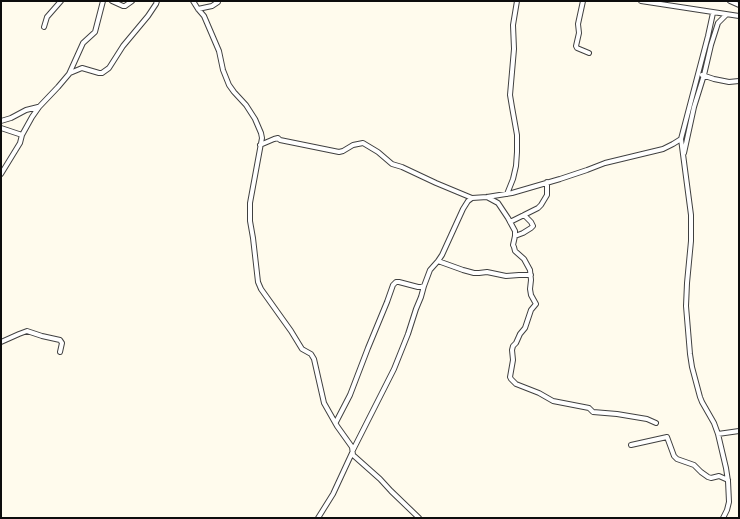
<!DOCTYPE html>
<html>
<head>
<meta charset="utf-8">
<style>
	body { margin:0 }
	#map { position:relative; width:740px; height:519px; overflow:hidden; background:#fffbed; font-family:"Source Serif 4",serif }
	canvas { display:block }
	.frame { position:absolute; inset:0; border:2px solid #0d0d0d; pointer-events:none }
</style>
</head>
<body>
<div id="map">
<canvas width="740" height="519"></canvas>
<div class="frame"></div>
</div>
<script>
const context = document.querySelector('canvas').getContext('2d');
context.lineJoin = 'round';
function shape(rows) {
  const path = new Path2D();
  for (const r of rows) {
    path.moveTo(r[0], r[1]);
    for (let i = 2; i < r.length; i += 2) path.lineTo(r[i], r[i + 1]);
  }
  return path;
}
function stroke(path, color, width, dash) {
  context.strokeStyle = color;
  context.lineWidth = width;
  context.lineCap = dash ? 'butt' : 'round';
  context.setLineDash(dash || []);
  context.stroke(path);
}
const minor = shape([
	[112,1,123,6,125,6,132,1],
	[193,1,198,9,204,16,219,51,223,70,229,85,234,92,246,105,255,119,261,133,262,138,250,203,250,221,253,238,258,282,261,289,291,331,302,349,311,354,314,359,324,403,337,426,352,447,353,455,380,479,391,491,419,518],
	[583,1,578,24,579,33,576,46,577,48,589,53],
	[641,1,739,16],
	[730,1,739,5],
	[198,9,212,6,218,2,218,1],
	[713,13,708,36,681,139,691,215,691,241,687,283,686,306,690,354,692,367,700,397,702,402,714,423,718,434,726,468,728,481,729,502,727,510,723,518],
	[44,27,47,17,61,1],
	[70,73,82,68,99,73,102,73,109,68,123,46,148,16,156,4,157,1],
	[702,75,714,79,729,82,739,81],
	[1,121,11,118,26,110,38,107],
	[1,128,22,135],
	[260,145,274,139,278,138,280,140,339,152,343,151,353,145,363,143,378,152,392,164,402,167,436,183,472,198],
	[684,153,694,107,704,75,711,45,718,23,726,15],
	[1,174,20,143,22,135,32,117,39,107,58,87,69,74,83,43,95,32,103,1],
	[507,194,513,179,516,166,517,152,517,135,512,107,510,95,514,49,513,25,517,1],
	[487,197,498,203,508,218,515,231,515,236,513,245,514,247,515,251,524,259,530,270,531,280,530,289,531,295,536,304,531,310,525,328,520,334,516,343,513,346,512,350,513,360,510,377,511,379,516,384,539,393,553,401,589,408,593,412,617,414,647,419,656,423],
	[510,222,538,208,541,205,547,195,547,182],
	[515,236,523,233,531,228,533,226,531,222,524,215],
	[438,261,463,270,474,273,479,273,487,272,506,276,519,275,531,275],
	[1,342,19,334,27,331,42,336,60,340,62,343,60,352],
	[336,422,350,395,368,348,387,302,393,285,396,282,399,282,418,287,421,287,424,286,430,270,438,261,442,255,463,209,468,201,472,198,487,197,512,193,560,179,587,170,605,163,663,149,673,144,681,139],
	[718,434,739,431],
	[631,445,667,437,674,456,677,459,694,465,701,472,708,477,711,478,719,476,728,480],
	[353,450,394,369,408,334,416,309,421,297,424,286],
	[318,518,333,494,352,453]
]);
stroke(minor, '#404040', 6);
stroke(minor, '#fff', 4);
</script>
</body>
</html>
